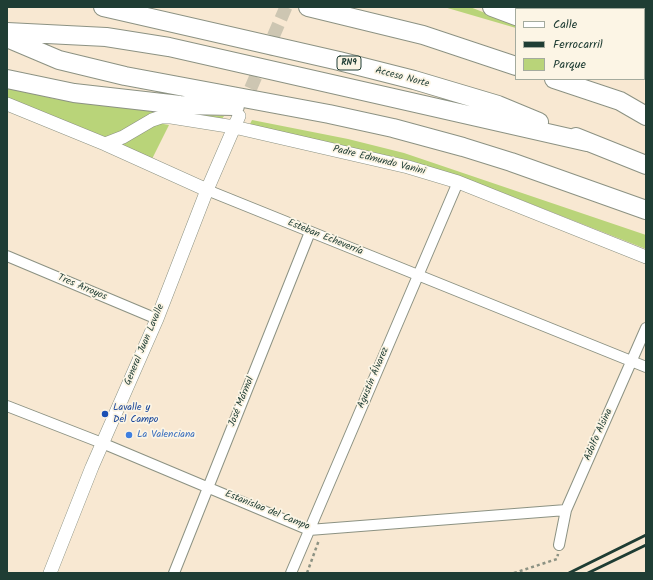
<!DOCTYPE html>
<html>
<head>
<meta charset="utf-8">
<style>
	body { margin:0 }
	#map { position:relative; width:653px; height:580px; overflow:hidden; background:#f8e8d2; font-family:Kalam,sans-serif }
	canvas { display:block }
	.frame { position:absolute; inset:0; border:8px solid #1f3d34; pointer-events:none }
	.legend { position:absolute; left:515px; top:8px; width:130px; height:72px; box-sizing:border-box; background:#fcf5e5; border:1px solid #a4ab9e; margin:0; padding:5px 7px; list-style:none; font-size:12px; color:#1f3d34 }
	.legend li { display:flex; align-items:center; gap:8px; height:20px }
	.legend b { width:20px; border:1px solid #a4ab9e }
</style>
</head>
<body>
<div id="map">
<canvas width="653" height="580"></canvas>
<div class="frame"></div>
<ul class="legend">
<li><b style="height:5px;background:#fff"></b>Calle</li>
<li><b style="height:5px;background:#1f3d34"></b>Ferrocarril</li>
<li><b style="height:11px;background:#b9d479"></b>Parque</li>
</ul>
</div>
<script>
const context = document.querySelector('canvas').getContext('2d');
context.lineJoin = 'round';
function paint(path, color) {
  context.fillStyle = color;
  context.fill(path, 'evenodd');
}
function shape(rows) {
  const path = new Path2D();
  for (const r of rows) {
    path.moveTo(r[0], r[1]);
    for (let i = 2; i < r.length; i += 2) path.lineTo(r[i], r[i + 1]);
  }
  return path;
}
function stroke(path, color, width, dash) {
  context.strokeStyle = color;
  context.lineWidth = width;
  context.lineCap = dash ? 'butt' : 'round';
  context.setLineDash(dash || []);
  context.stroke(path);
}
function drawText(font, color, halo, rows, align = 'center') {
  context.font = font + ' Kalam,sans-serif';
  context.lineWidth = 3.5;
  context.setLineDash([]);
  context.textBaseline = 'middle';
  context.strokeStyle = halo;
  context.fillStyle = color;
  for (const [text, x, y, turn = 0] of rows) {
    context.save();
    context.translate(x, y);
    context.rotate((+turn || 0) * Math.PI / 180);
    context.textAlign = isNaN(turn) ? turn : align;
    if (halo) context.strokeText(text, 0, 0);
    context.fillText(text, 0, 0);
    context.restore();
  }
}
const green = shape([
	[444,7,470,7,516,25,516,28],
	[7,87,55,99,165,112,224,116,220,122,173,114,109,139,7,101],
	[252,120,348,139,404,153,646,235,646,249,470,180,408,160,249,126],
	[158,123,169,125,152,159,121,145,150,126]
]);
const tertiaryTunnel = shape([
	[243,106,286,7]
]);
const path = shape([
	[307,573,319,540],
	[514,573,557,559,558,554]
]);
const minor = shape([
	[207,190,646,367],
	[7,256,157,319],
	[7,406,102,443,309,530,566,510],
	[559,545,566,510,646,328],
	[174,573,310,232],
	[291,573,458,182]
]);
const tertiary = shape([
	[550,7,556,9],
	[644,41,646,41],
	[7,104,105,144,207,190],
	[105,144,123,137,152,120,161,117,171,117,234,127,408,167,458,182,646,257],
	[50,573,92,467,157,319,207,190,239,116]
]);
const motorway = shape([
	[103,7,339,61,414,80,498,105,539,122],
	[308,7,423,35,516,66],
	[492,7,516,16],
	[7,32,106,37,169,47,587,142],
	[7,38,59,60,125,76,329,114,393,128,463,147,511,162,646,210],
	[644,62,646,63],
	[7,79,74,93,180,105,235,106],
	[554,79,620,101,646,116],
	[576,137,646,165]
]);
const rail = shape([
	[569,573,646,535],
	[588,573,646,545]
]);
const markers = [
	[105,414,4,"#1a4fb4"],
	[129,435,4,"#3f7fe0"]
];
const shields = [
	[349,63,24]
];
const shieldNames = [
	["RN9",349,63]
];
const streetNames = [
	["Acceso Norte",402,78,15],
	["Padre Edmundo Vanini",379,161,14],
	["Esteban Echeverría",325,238,22],
	["Tres Arroyos",82,288,23],
	["General Juan Lavalle",145,345,-67],
	["Agustín Álvarez",374,378,-67],
	["José Mármol",242,402,-68],
	["Adolfo Alsina",599,435,-66],
	["Estanislao del Campo",267,511,22]
];
const transitNames = [
	["Lavalle y",113,408],
	["Del Campo",113,420]
];
const shopNames = [
	["La Valenciana",137,435]
];
paint(green, '#b9d479');
stroke(tertiaryTunnel, '#cdc6b2', 13, [13, 6]);
stroke(minor, '#8c9283', 12);
stroke(tertiary, '#8c9283', 14);
stroke(motorway, '#8c9283', 20);
stroke(path, '#8c9283', 2.5, [3, 3]);
stroke(minor, '#fff', 10);
stroke(tertiary, '#fff', 13);
stroke(motorway, '#fff', 18);
stroke(rail, '#1f3d34', 3);
for (const [x, y, r, color] of markers) {
  const dot = new Path2D();
  dot.arc(x, y, r, 0, 2 * Math.PI);
  context.fillStyle = color;
  context.fill(dot);
  stroke(dot, '#fcf5e5', 1.5);
}
for (const [x, y, w] of shields) {
  const box = new Path2D();
  box.roundRect(x - w / 2, y - 7, w, 14, 3);
  context.fillStyle = '#fcf5e5';
  context.fill(box);
  stroke(box, '#1f3d34', 1);
}
drawText('bold 9px', '#1f3d34', null, shieldNames);
drawText('10px', '#1f3d34', '#fcf5e5', streetNames);
drawText('10px', '#164399', '#fcf5e5', transitNames, 'left');
drawText('10px', '#366cbe', '#fcf5e5', shopNames, 'left');
</script>
</body>
</html>
